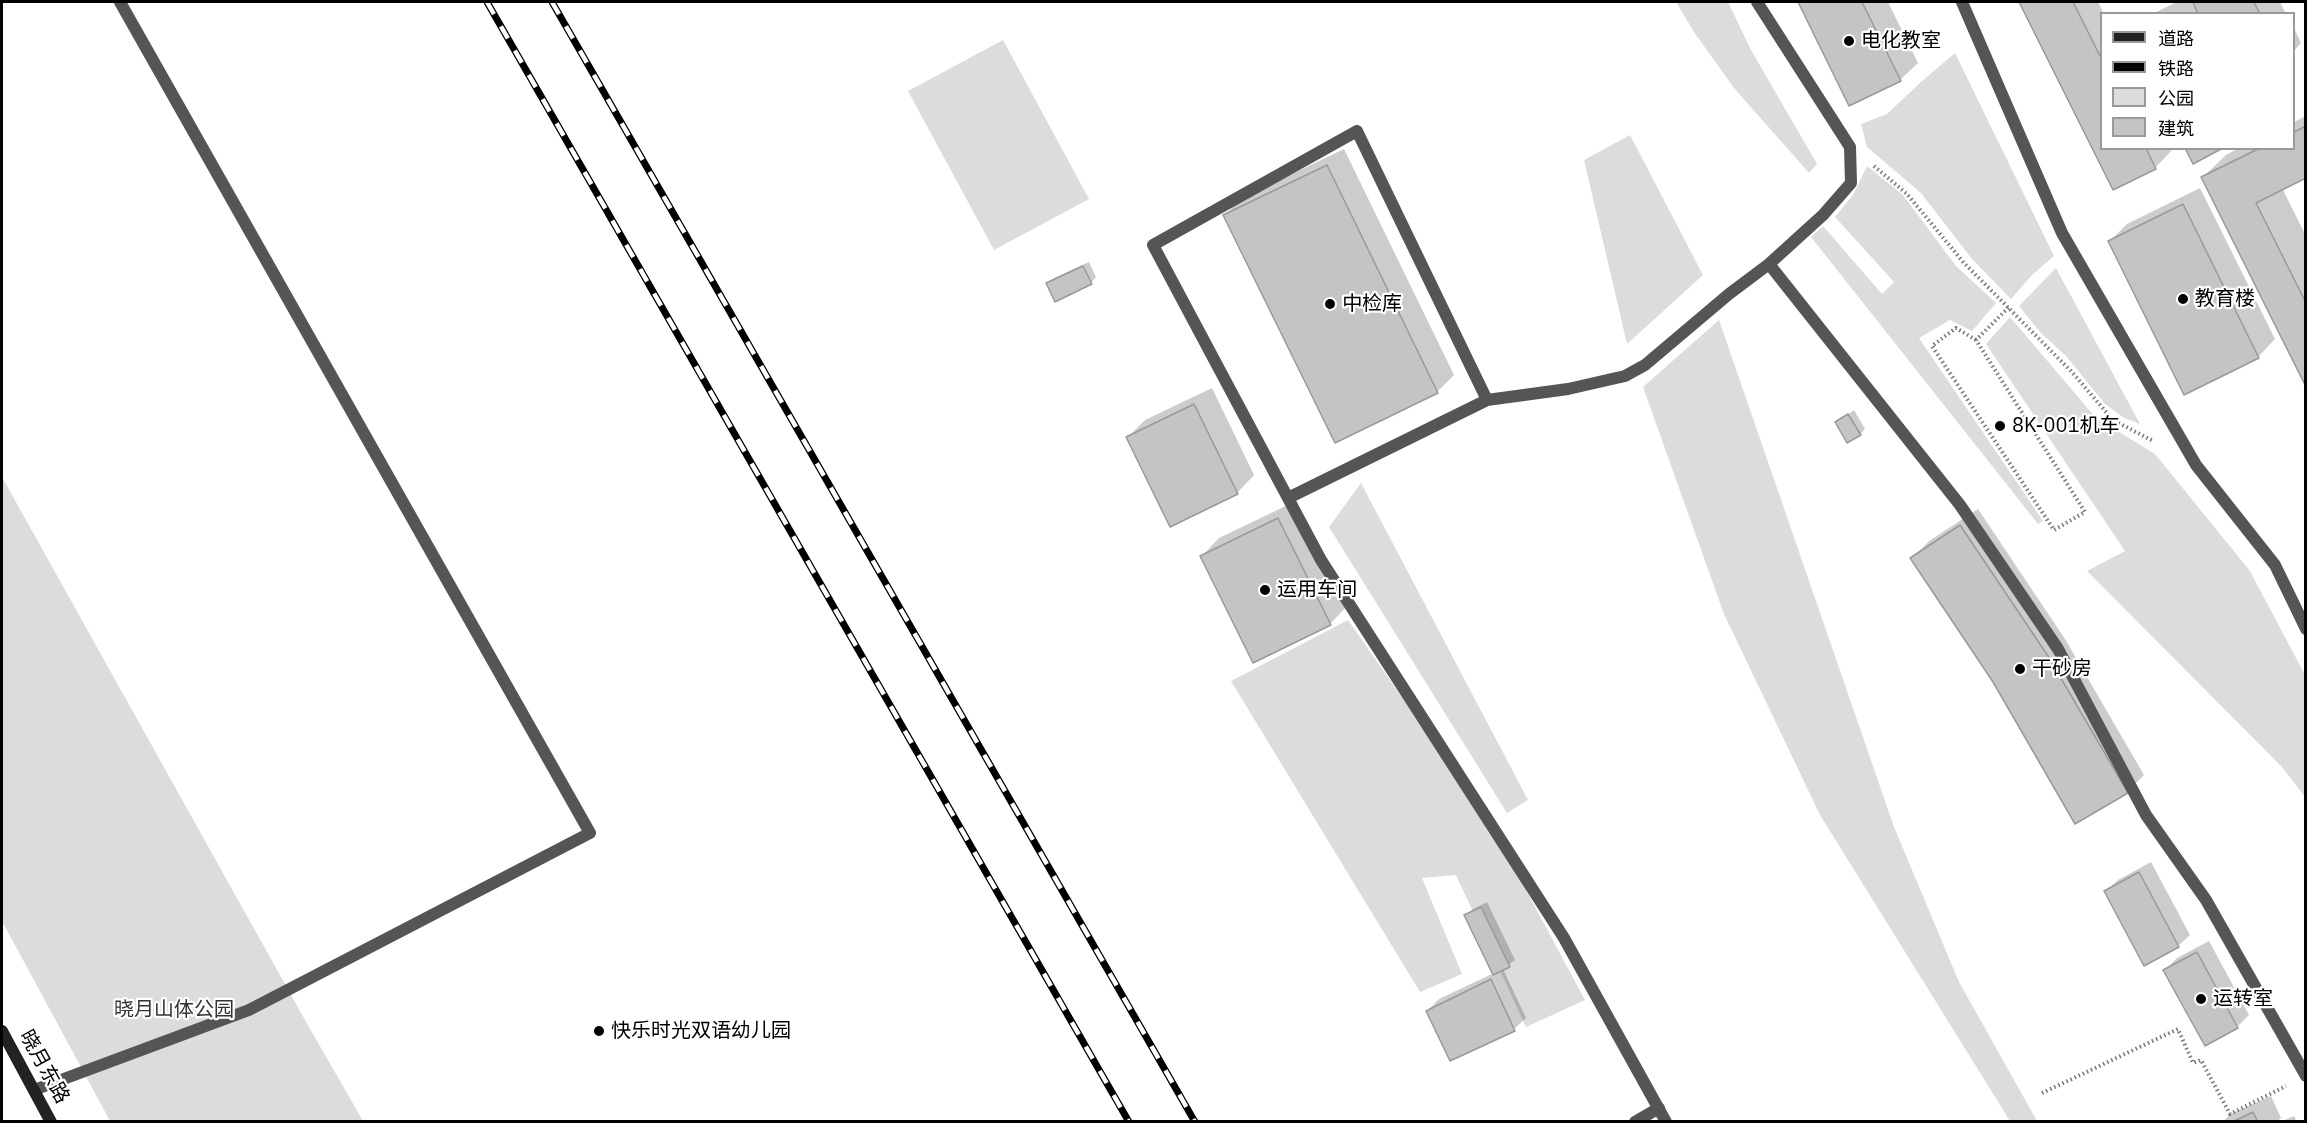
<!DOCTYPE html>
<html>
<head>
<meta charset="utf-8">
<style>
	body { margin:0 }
	#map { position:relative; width:2307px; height:1123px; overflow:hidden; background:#fff; font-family:"IBM Plex Sans","Noto Sans SC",sans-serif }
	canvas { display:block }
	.frame { position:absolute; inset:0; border:3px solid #000; pointer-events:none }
	.legend { position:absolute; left:2100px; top:12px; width:195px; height:138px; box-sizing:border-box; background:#fff; border:2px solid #999; margin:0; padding:8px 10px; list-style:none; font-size:18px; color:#000 }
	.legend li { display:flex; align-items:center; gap:12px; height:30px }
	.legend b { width:30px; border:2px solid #999 }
</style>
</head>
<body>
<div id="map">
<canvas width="2307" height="1123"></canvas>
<div class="frame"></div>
<ul class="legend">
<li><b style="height:8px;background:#222"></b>道路</li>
<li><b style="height:8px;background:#000"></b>铁路</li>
<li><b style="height:16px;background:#dcdcdc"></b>公园</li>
<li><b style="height:16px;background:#c4c4c4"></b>建筑</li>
</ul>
</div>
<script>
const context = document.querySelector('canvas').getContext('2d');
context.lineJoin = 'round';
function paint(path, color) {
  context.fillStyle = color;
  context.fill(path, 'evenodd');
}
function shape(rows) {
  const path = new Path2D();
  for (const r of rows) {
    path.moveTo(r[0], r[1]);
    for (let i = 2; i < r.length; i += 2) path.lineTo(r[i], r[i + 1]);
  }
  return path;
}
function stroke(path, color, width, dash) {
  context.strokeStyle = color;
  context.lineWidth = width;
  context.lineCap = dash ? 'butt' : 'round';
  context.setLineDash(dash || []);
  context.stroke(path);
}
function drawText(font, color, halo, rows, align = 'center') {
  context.font = font + ' "IBM Plex Sans","Noto Sans SC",sans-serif';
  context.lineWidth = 4.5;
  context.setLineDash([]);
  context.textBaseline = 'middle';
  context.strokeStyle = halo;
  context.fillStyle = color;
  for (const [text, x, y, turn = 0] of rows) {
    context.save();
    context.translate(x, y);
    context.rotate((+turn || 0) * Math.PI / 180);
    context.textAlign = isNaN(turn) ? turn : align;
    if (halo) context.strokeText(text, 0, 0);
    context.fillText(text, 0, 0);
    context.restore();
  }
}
const green = shape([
	[1676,2,1728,2,1751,50,1817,164,1809,173,1734,88,1694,32],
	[1003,40,1089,199,994,250,908,91],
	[1955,53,2054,256,2032,275,2011,299,1972,259,1921,193,1867,147,1861,124,1887,114,1921,82],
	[1630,135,1703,275,1627,344,1584,160],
	[1867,166,1903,195,1956,266,1996,303,1972,331,1950,320,1919,338,2043,521,2038,524,1811,237,1823,226,1882,294,1894,282,1835,217,1853,195],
	[2056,268,2140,424,2124,418,2105,404,2066,356,2040,332,2019,306],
	[2010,317,2096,418,2155,454,2250,571,2305,675,2305,797,2282,767,2087,571,2125,551,1986,344],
	[1719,320,1894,827,1959,982,2037,1121,2010,1121,1820,815,1724,614,1643,387],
	[2,477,305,1020,363,1121,110,1121,2,921],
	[1361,483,1528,800,1507,813,1329,527],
	[1348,620,1491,825,1585,1000,1526,1027,1456,875,1422,878,1462,974,1420,992,1231,681]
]);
const shadow = shape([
	[1799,2,1888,2,1918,63,1900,80,1850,104],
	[2021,2,2098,2,2104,14,2102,14,2102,148,2171,148,2172,150,2155,168,2114,188],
	[2177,2,2280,2,2286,14,2152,14],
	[2294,28,2301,43,2294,51],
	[2306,116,2306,176,2282,188,2306,236,2306,384,2203,177,2226,155,2239,148,2294,148,2294,122],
	[1344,149,1454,375,1437,392,1225,215,1242,198],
	[2200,188,2275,339,2258,357,2110,241,2127,224],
	[1089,262,1096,277,1091,283,1048,284,1054,278],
	[1212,388,1254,475,1237,493,1128,437,1145,420],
	[1854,410,1865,429,1860,434,1837,423],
	[1296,501,1347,606,1330,624,1202,556,1219,538],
	[1978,509,2065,639,2144,775,2127,792,1912,559,1929,541],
	[2151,862,2190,935,2178,946,2106,891,2118,880],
	[1487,902,1515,960,1503,969,1526,1018,1514,1029,1451,1059,1427,1011,1439,999,1494,973,1466,915,1472,910],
	[2209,941,2249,1015,2237,1027,2165,970,2177,958],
	[2271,1096,2281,1118,2277,1122,2223,1122,2230,1114],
	[2294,1116,2297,1122,2280,1122]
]);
const building = shape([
	[1798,2,1862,2,1901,81,1849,106,1798,2],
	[2019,2,2073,2,2102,60,2102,148,2146,148,2156,169,2113,190,2019,2],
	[2193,2,2254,2,2260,14,2198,14,2193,2],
	[2306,126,2306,178,2256,203,2306,303,2306,387,2201,177,2260,148,2294,148,2294,132,2306,126],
	[2185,148,2223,148,2193,164,2185,148],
	[1327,165,1438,393,1335,443,1223,215,1327,165],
	[2183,204,2259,358,2184,395,2108,241,2183,204],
	[1083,266,1092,284,1055,302,1046,283,1083,266],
	[1194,404,1238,494,1170,527,1126,437,1194,404],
	[1848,414,1861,435,1847,443,1835,422,1848,414],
	[1278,518,1331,625,1253,663,1200,556,1278,518],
	[1960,525,2048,656,2128,793,2075,824,1993,682,1910,558,1960,525],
	[2139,872,2179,947,2144,966,2104,891,2139,872],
	[1481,907,1510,967,1493,975,1464,915,1481,907],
	[2197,952,2238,1028,2205,1046,2163,970,2197,952],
	[1491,979,1515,1031,1450,1061,1426,1011,1491,979],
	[2253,1112,2258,1122,2232,1122,2253,1112]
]);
const path = shape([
	[1874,166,1907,194,1964,263,2071,371,2113,420,2153,441],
	[1976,340,1956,328,1932,346,2054,530,2085,512,1976,340,2009,307],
	[2042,1093,2178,1029,2193,1063,2201,1060,2230,1114,2286,1086]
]);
const lane = shape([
	[1962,2,2062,233,2196,465,2275,565,2306,629],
	[1769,264,1960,505,2058,649,2146,815,2206,900,2306,1076],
	[1288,498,1487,400],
	[34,1090,249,1010,590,833,120,2],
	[1635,1122,1659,1108],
	[1666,1122,1564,938,1321,560,1153,245,1357,131,1487,400,1568,389,1625,376,1645,365,1729,294,1769,264,1823,215,1851,183,1850,147,1757,2]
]);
const secondary = shape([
	[2,1031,51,1122]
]);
const rail = shape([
	[487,2,1129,1122],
	[552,2,1195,1122]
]);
const markers = [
	[1849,41,6,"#000"],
	[2183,299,6,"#000"],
	[1330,304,6,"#000"],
	[2000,426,6,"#000"],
	[1265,590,6,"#000"],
	[2020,669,6,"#000"],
	[2201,999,6,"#000"],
	[599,1031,6,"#000"]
];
const poiNames = [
	["电化教室",1861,41],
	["教育楼",2195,299],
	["中检库",1342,304],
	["8K-001机车",2012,426],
	["运用车间",1277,590],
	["干砂房",2032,669],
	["运转室",2213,999],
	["快乐时光双语幼儿园",611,1031]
];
const parkNames = [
	["晓月山体公园",174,1010]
];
const streetNames = [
	["晓月东路",44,1067,61]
];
paint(green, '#dcdcdc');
paint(shadow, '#0003');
paint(building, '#c4c4c4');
stroke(building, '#999', 1.5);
stroke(path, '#777', 4, [1.5, 3]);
stroke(lane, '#555', 12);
stroke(secondary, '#222', 12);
stroke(rail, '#000', 7);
stroke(rail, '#fff', 4.5, [14]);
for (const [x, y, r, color] of markers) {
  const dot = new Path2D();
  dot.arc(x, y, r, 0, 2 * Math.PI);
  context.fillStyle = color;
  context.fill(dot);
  stroke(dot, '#fff', 2);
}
drawText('20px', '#000', '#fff', poiNames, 'left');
drawText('20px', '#333', '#fff', parkNames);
drawText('20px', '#000', '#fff', streetNames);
</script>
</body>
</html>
